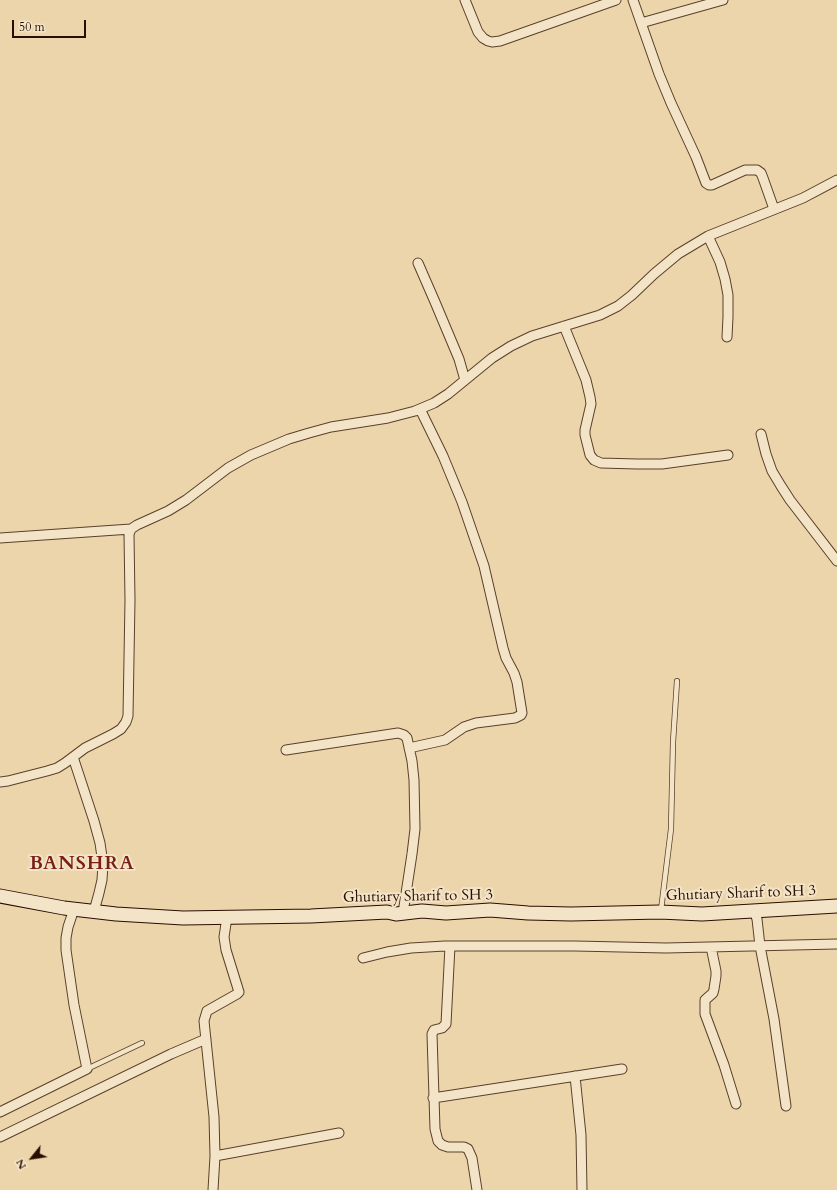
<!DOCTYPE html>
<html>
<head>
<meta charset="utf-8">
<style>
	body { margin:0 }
	#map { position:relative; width:837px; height:1190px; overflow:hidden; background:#ecd5aa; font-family:Cardo,serif }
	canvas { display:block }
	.north { position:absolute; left:12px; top:1138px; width:40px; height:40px; -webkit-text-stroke:3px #f3e4c8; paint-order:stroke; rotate:240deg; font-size:11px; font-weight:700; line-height:16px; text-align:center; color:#290e00 }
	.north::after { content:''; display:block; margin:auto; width:14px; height:18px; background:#290e00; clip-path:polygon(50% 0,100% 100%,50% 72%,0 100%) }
	.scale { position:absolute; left:12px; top:20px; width:74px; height:18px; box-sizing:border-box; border:2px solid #290e00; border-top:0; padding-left:5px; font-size:12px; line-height:14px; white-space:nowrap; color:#290e00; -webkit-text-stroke:3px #f3e4c8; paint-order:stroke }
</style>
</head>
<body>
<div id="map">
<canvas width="837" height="1190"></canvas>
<div class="north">N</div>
<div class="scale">50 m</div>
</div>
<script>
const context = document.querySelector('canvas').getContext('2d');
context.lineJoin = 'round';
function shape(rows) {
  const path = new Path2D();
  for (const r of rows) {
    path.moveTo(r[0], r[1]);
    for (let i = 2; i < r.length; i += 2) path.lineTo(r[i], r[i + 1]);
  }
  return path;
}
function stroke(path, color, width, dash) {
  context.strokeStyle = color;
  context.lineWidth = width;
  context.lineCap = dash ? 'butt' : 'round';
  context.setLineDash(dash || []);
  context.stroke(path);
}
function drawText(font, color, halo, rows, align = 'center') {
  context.font = font + ' Cardo,serif';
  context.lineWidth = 4;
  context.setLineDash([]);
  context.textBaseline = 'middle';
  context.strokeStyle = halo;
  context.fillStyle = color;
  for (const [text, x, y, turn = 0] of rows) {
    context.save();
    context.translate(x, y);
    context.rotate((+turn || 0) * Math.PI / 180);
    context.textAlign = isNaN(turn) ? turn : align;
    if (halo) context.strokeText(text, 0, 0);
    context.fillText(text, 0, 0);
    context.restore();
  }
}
const service = shape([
	[661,910,671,829,673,742,677,681],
	[87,1069,142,1043]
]);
const minor = shape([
	[465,0,478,32,483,38,488,41,492,42,500,41,616,0],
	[633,0,659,74,671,103,696,157,706,183,709,185,712,185,745,170,757,170,761,173,763,178,774,209],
	[641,23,723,0],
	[708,236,720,262,725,279,728,295,728,317,727,337],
	[418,263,435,302,459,359,465,380],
	[564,326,586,380,590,397,591,404,585,430,585,435,590,455,594,460,601,463,637,464,662,464,728,455],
	[761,434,766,454,772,471,781,486,790,500,837,561],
	[0,538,131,529],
	[409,748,445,740,464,727,476,723,515,718,521,715,522,713,517,682,514,673,506,658,503,648,484,566,462,502,443,456,420,409],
	[286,750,398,733,404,735,407,738,412,761,414,780,415,829,412,854,403,913],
	[73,757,94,821,100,843,103,864,102,880,99,893,94,911],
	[0,782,8,781,47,771,57,768,65,763,85,748,113,734,121,729,126,722,128,716,130,600,129,534,131,529,137,525,168,511,186,500,228,468,251,455,289,439,309,433,331,427,388,418,415,411,434,403,448,394,492,358,511,346,532,336,600,315,618,306,632,295,654,274,678,254,708,236,803,198,837,180],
	[754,911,757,919,760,946,774,1019,786,1106],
	[450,946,446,1024,442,1028,434,1030,432,1034,435,1129,438,1141,442,1145,448,1147,464,1147,468,1149,472,1158,477,1190],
	[711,947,716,971,716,976,714,989,713,993,705,1000,705,1014,724,1065,736,1104],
	[363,958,387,952,411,948,445,946,575,946,666,948,837,944],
	[575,1076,581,1135,582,1190],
	[433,1098,622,1069],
	[0,1112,87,1069,74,1005,66,950,66,938,68,927,74,909],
	[0,1137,171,1054,206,1039],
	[215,1156,339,1133],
	[213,1190,215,1156,214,1117,204,1021,207,1011,237,994,239,992,226,950,224,937,227,917]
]);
const secondary = shape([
	[0,896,64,908,116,914,183,918,311,916,387,912,396,914,422,911,446,913,490,910,528,913,571,914,660,912,702,914,837,906]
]);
const streetNames = [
	["Ghutiary Sharif to SH 3",741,894,-2],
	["Ghutiary Sharif to SH 3",418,897,-1]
];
const districtNames = [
	["BANSHRA",82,865]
];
stroke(service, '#5a402a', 6);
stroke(minor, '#5a402a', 11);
stroke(secondary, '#290e00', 15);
stroke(service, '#f3e4c8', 4.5);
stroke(minor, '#f3e4c8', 9);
stroke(secondary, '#f3e4c8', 13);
drawText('15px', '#290e00', '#f3e4c8', streetNames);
context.letterSpacing = '1px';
drawText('bold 19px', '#7a1f14', '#f3e4c8', districtNames);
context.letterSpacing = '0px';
</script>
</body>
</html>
